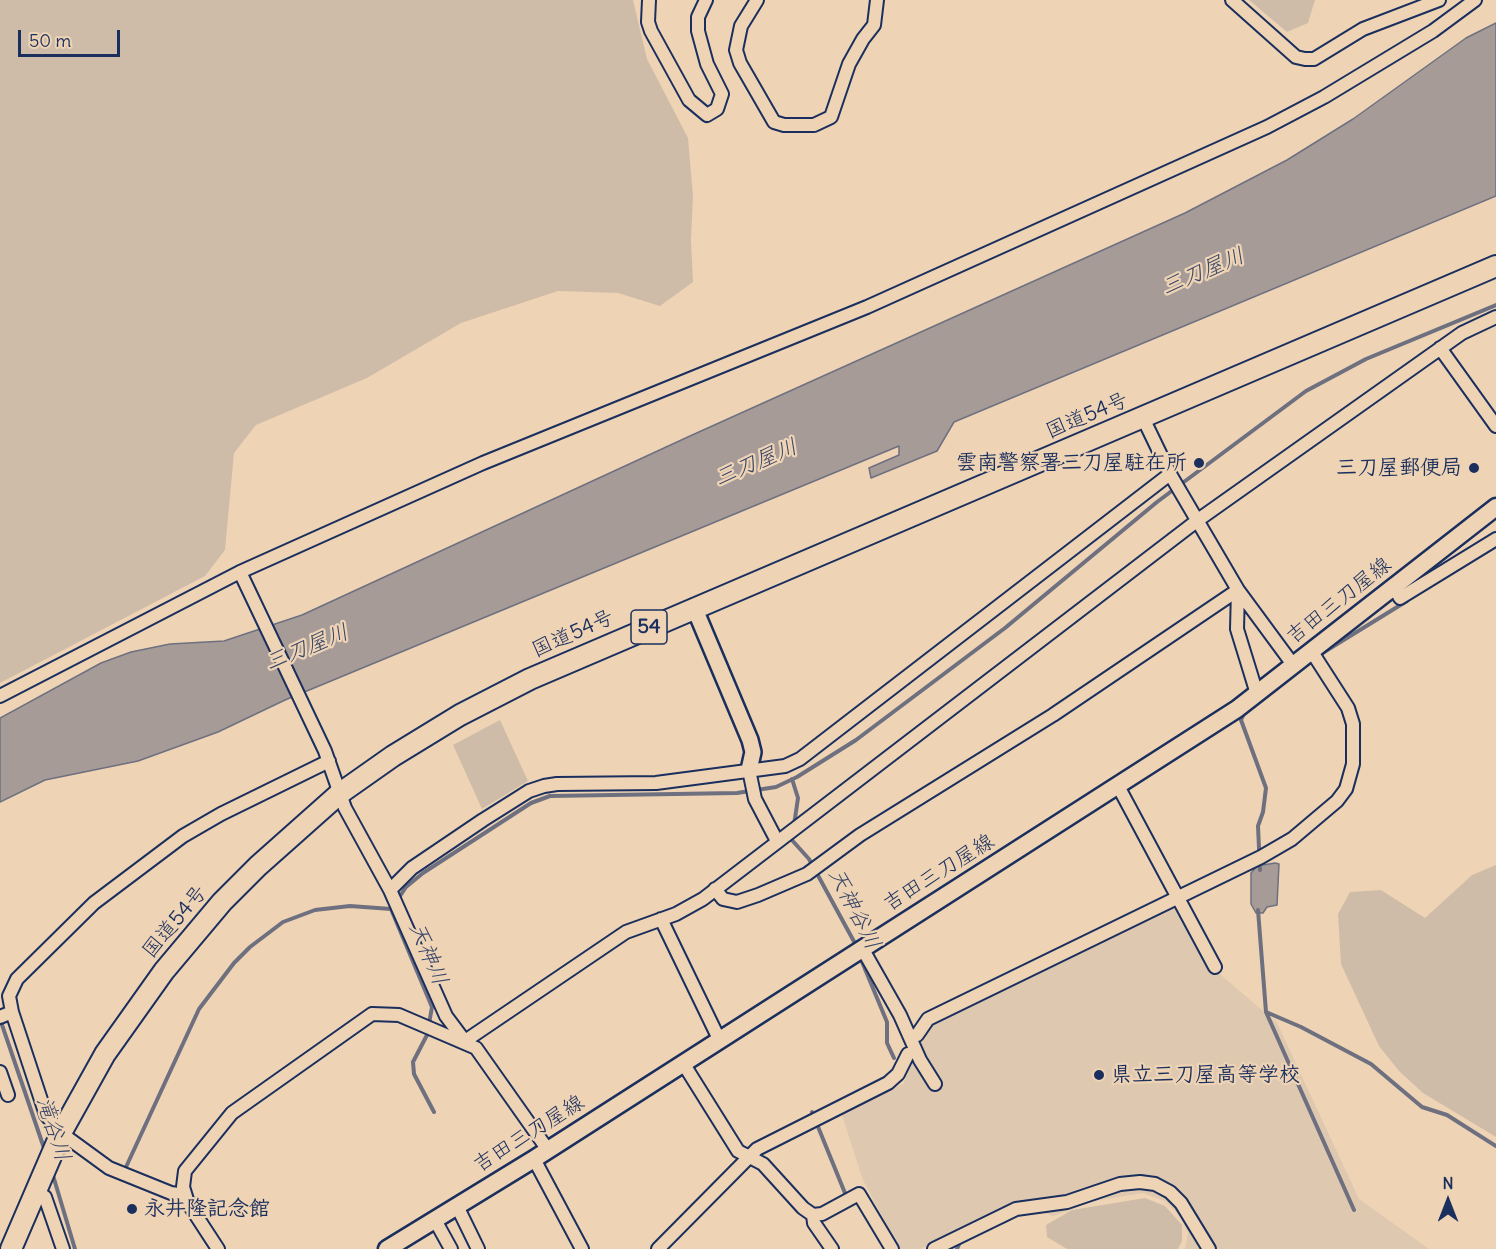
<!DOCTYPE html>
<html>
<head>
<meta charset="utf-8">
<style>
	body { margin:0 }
	#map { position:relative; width:1496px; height:1249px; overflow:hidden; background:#eed4b5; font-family:Delius,sans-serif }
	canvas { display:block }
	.north { position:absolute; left:1418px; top:1171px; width:60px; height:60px; -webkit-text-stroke:4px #eed4b5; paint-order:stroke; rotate:0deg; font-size:16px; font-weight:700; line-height:24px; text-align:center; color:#1b2f5e }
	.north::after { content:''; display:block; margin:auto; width:21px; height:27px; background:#1b2f5e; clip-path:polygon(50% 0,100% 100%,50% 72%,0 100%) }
	.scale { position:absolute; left:18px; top:30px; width:102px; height:27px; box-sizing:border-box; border:3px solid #1b2f5e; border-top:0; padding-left:8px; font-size:18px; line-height:21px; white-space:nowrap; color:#1b2f5e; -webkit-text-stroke:4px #eed4b5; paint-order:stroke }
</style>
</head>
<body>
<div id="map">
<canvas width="1496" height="1249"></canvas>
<div class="north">N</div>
<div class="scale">50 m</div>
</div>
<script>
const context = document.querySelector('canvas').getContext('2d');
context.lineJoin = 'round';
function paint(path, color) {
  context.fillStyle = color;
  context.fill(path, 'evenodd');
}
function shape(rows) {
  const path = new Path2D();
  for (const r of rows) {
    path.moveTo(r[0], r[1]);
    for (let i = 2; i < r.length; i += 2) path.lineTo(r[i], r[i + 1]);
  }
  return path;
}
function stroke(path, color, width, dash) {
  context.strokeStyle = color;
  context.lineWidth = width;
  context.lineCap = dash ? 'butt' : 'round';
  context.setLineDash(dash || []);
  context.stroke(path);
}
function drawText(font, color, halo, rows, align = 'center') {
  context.font = font + ' Delius,"Klee One",sans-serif';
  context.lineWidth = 4.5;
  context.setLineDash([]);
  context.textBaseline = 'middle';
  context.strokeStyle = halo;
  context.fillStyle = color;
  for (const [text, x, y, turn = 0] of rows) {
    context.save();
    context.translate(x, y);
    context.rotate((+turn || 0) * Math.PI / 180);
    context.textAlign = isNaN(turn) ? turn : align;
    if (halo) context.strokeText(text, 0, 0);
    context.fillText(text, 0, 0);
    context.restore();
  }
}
const built = shape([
	[1176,904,1207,963,1277,1023,1359,1199,1429,1249,1185,1249,1188,1233,1181,1217,1165,1201,1143,1193,1094,1201,1053,1216,1015,1202,920,1249,899,1249,863,1180,841,1112,903,1084,928,1028]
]);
const green = shape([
	[0,0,633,0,647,59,688,138,693,196,691,240,693,282,660,306,618,293,558,291,461,323,367,378,256,425,234,453,225,550,205,576,0,683],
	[1249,0,1315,0,1308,23,1287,32],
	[500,720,528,781,482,809,453,745],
	[1496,865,1496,1137,1423,1093,1399,1071,1379,1046,1341,964,1338,914,1350,892,1381,890,1425,918,1472,875],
	[1145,1198,1165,1206,1182,1225,1182,1241,1178,1249,1067,1249,1047,1237,1046,1225,1072,1210]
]);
const water = shape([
	[1496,23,1496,196,954,422,937,451,871,478,869,468,899,455,899,446,285,700,218,732,138,761,45,780,0,802,0,718,101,663,131,652,170,644,224,641,302,615,690,436,1185,213,1287,160,1353,119,1466,38,1496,23],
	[1275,863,1279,864,1277,905,1267,907,1263,913,1256,913,1251,904,1251,873,1257,866,1275,863]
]);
const stream = shape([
	[1316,657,1407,601],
	[1269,694,1285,682],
	[1244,713,1241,720,1266,788,1263,812,1258,826,1260,870],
	[792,779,798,798,794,825],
	[792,836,791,839,809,859,857,947],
	[398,899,406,887,423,873,531,803,550,796,737,793,776,787,797,777,856,740,1005,628,1157,502,1306,391,1366,359,1496,305],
	[391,909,432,1007,427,1035,413,1062,414,1074,434,1112],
	[1258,910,1266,1012,1354,1210],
	[860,957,887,1022,887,1043,894,1058],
	[1266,1012,1301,1027,1371,1064,1422,1107,1447,1115,1496,1146],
	[0,1019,45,1151],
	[812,1112,847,1198],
	[126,1167,199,1009,234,963,250,947,283,922,315,910,350,906,391,909],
	[52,1172,75,1249],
	[957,1249,960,1242]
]);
const minor = shape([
	[649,0,648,22,651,31,689,100,707,115,717,109,722,94,707,64,698,31,698,17,706,0],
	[757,0,741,26,736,50,740,63,774,122,784,125,814,125,831,117,849,64,863,39,874,25,877,0],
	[1232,0,1296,57,1305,59,1314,59,1363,29,1439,0],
	[1440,348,1496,426],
	[1143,418,1170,474,1238,590,1294,666],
	[240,572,325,751,345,808,390,890,446,1016,464,1040],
	[1394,587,1400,598,1496,539],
	[1238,590,1237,629,1257,694],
	[0,696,240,572,483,463,867,307,1267,127,1324,97,1433,31,1475,0],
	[749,770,755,799,777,841],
	[1118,786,1215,967],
	[715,889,723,899,737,902,758,895,807,874,860,835,1053,715,1238,590],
	[390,890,412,868,483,820,529,791,544,786,557,784,656,783,785,766,800,759,1170,474],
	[661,919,719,1039],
	[862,948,900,1015,920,1060,935,1084],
	[12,1012,46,1115,61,1133,109,1168,171,1193,184,1195],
	[0,1017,12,1012,9,996,17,979,94,903,183,836,221,814,329,761],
	[917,1035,928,1019,1261,857,1292,839,1337,801,1346,789,1353,764,1353,724,1348,708,1312,652],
	[465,1041,626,932,676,914,703,899,1198,520,1462,333,1496,317],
	[683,1063,738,1151,763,1164,803,1208,813,1215,822,1214,859,1194,892,1249],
	[0,1072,8,1095],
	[534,1159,582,1249],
	[36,1191,45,1197,63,1249],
	[457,1206,478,1249],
	[813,1215,814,1223,832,1249],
	[435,1220,451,1249],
	[218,1249,188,1203,183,1187,185,1171,232,1113,372,1014,399,1015,476,1048,548,1150],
	[658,1249,757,1149,888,1083,898,1074,908,1054],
	[934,1249,1016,1209,1067,1202,1120,1184,1140,1182,1155,1184,1170,1192,1181,1203,1209,1249]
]);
const tertiary = shape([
	[694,607,750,740,753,752,749,770]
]);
const secondary = shape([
	[387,1249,534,1159,1237,709,1496,507]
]);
const trunk = shape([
	[11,1249,61,1133,105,1054,164,971,222,902,258,866,339,794,393,756,460,715,530,679,1496,266]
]);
const markers = [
	[1199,463,6,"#1b2f5e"],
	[1474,468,6,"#1b2f5e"],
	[1099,1075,6,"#1b2f5e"],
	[132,1209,6,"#1b2f5e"]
];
const shields = [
	[649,627,36]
];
const shieldNames = [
	["54",649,627]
];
const streetNames = [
	["国道54号",1087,416,-23],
	["吉田三刀屋線",1339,601,-38],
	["国道54号",573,634,-24],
	["吉田三刀屋線",939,873,-32],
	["国道54号",175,922,-50],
	["吉田三刀屋線",529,1134,-32]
];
const poiNames = [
	["雲南警察署三刀屋駐在所",1187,463],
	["三刀屋郵便局",1462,468],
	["県立三刀屋高等学校",1111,1075,"left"],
	["永井隆記念館",144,1209,"left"]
];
const waterNames = [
	["三刀屋川",1203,272,-23],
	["三刀屋川",756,463,-23],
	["三刀屋川",307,648,-22],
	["天神谷川",854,909,63],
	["天神川",428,954,67],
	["滝谷川",53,1129,72]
];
paint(built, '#dec8af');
paint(green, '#cfbca8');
paint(water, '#a69b97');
stroke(water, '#6e7080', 1.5);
stroke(stream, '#6e7080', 4);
stroke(minor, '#1b2f5e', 16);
stroke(tertiary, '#1b2f5e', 20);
stroke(secondary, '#1b2f5e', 21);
stroke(trunk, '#1b2f5e', 24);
stroke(minor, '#eed4b5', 12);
stroke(tertiary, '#eed4b5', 15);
stroke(secondary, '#eed4b5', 16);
stroke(trunk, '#eed4b5', 20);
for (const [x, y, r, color] of markers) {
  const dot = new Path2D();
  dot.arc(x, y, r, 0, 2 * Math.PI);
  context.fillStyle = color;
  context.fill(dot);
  stroke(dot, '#eed4b5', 2);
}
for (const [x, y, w] of shields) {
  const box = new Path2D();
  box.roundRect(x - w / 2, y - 17, w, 34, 4.5);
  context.fillStyle = '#eed4b5';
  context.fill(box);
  stroke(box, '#1b2f5e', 1.5);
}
drawText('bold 20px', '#1b2f5e', null, shieldNames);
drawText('21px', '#1b2f5e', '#eed4b5', streetNames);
drawText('bold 21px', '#1b2f5e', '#eed4b5', poiNames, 'right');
drawText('italic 22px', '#374569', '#eed4b5', waterNames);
</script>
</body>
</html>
